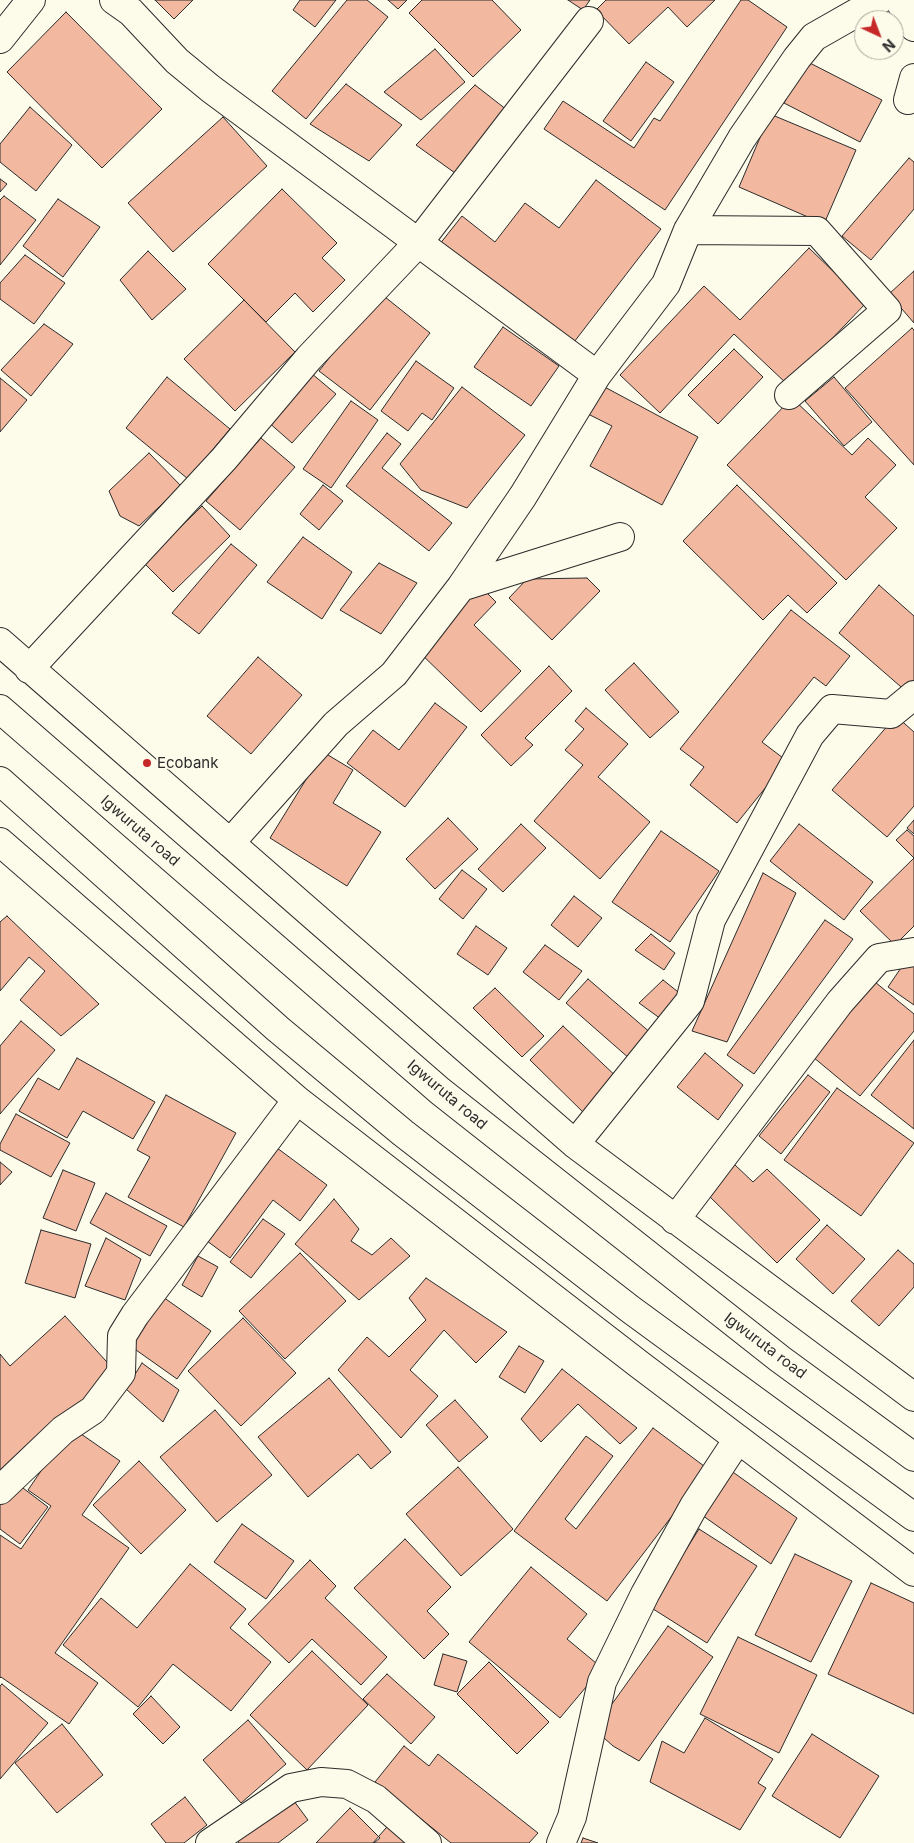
<!DOCTYPE html>
<html>
<head>
<meta charset="utf-8">
<style>
	body { margin:0 }
	#map { position:relative; width:914px; height:1843px; overflow:hidden; background:#fdfbea; font-family:Inter,sans-serif }
	canvas { display:block }
	.north { position:absolute; left:854px; top:10px; width:50px; height:50px; box-sizing:border-box; background:#fdfbea; border:1px solid #a9a89e; border-radius:50%; rotate:137deg; font-size:14px; font-weight:700; line-height:20px; text-align:center; color:#2b2b2b }
	.north::after { content:''; display:block; margin:auto; width:18px; height:22px; background:#c62828; clip-path:polygon(50% 0,100% 100%,50% 72%,0 100%) }
</style>
</head>
<body>
<div id="map">
<canvas width="914" height="1843"></canvas>
<div class="north">N</div>
</div>
<script>
const context = document.querySelector('canvas').getContext('2d');
context.lineJoin = 'round';
function paint(path, color) {
  context.fillStyle = color;
  context.fill(path, 'evenodd');
}
function shape(rows) {
  const path = new Path2D();
  for (const r of rows) {
    path.moveTo(r[0], r[1]);
    for (let i = 2; i < r.length; i += 2) path.lineTo(r[i], r[i + 1]);
  }
  return path;
}
function stroke(path, color, width, dash) {
  context.strokeStyle = color;
  context.lineWidth = width;
  context.lineCap = dash ? 'butt' : 'round';
  context.setLineDash(dash || []);
  context.stroke(path);
}
function drawText(font, color, halo, rows, align = 'center') {
  context.font = font + ' Inter,sans-serif';
  context.lineWidth = 4;
  context.setLineDash([]);
  context.textBaseline = 'middle';
  context.strokeStyle = halo;
  context.fillStyle = color;
  for (const [text, x, y, turn = 0] of rows) {
    context.save();
    context.translate(x, y);
    context.rotate((+turn || 0) * Math.PI / 180);
    context.textAlign = isNaN(turn) ? turn : align;
    if (halo) context.strokeText(text, 0, 0);
    context.fillText(text, 0, 0);
    context.restore();
  }
}
const building = shape([
	[155,0,193,0,174,19,155,0],
	[300,0,336,0,315,27,293,10,300,0],
	[347,0,367,0,388,17,306,119,272,91,347,0],
	[388,0,407,0,398,9,388,0],
	[422,0,492,0,521,30,473,77,409,13,422,0],
	[568,0,590,0,583,10,568,0],
	[606,0,715,0,687,27,668,7,629,44,596,10,606,0],
	[741,0,748,0,787,27,665,210,544,129,563,101,634,148,654,118,660,121,741,0],
	[66,12,162,109,102,168,7,72,66,12],
	[435,49,465,82,421,120,384,92,435,49],
	[806,61,882,100,860,142,784,103,806,61],
	[646,62,674,82,631,141,603,121,646,62],
	[346,84,402,125,369,161,310,124,346,84],
	[475,85,507,110,455,173,416,145,475,85],
	[30,107,72,145,36,191,0,162,0,144,30,107],
	[770,114,856,150,824,224,739,187,770,114],
	[223,117,267,166,173,252,128,203,223,117],
	[909,158,914,162,914,209,871,260,842,236,909,158],
	[0,179,7,184,0,192,0,179],
	[596,180,661,229,571,346,439,245,462,216,495,242,525,203,559,228,596,180],
	[282,189,337,243,322,258,345,280,313,312,295,293,266,322,208,264,282,189],
	[4,196,36,220,0,265,0,200,4,196],
	[58,199,100,227,63,277,23,246,58,199],
	[809,248,866,303,788,385,734,334,660,413,620,375,704,286,740,320,809,248],
	[148,251,186,289,152,320,120,280,148,251],
	[25,255,65,283,34,324,0,299,0,283,25,255],
	[914,271,914,323,889,294,914,271],
	[380,293,430,333,370,410,319,371,380,293],
	[244,300,295,352,235,411,184,359,244,300],
	[44,324,73,344,31,396,1,370,44,324],
	[503,327,559,366,531,406,474,367,503,327],
	[912,328,914,330,914,465,845,388,912,328],
	[734,349,763,377,718,424,688,395,734,349],
	[416,361,454,388,432,420,422,413,408,431,381,411,416,361],
	[311,373,336,394,292,443,267,421,311,373],
	[167,377,230,429,188,479,126,428,167,377],
	[834,377,872,422,844,446,805,401,834,377],
	[0,378,27,400,0,432,0,378],
	[599,384,698,437,662,505,590,466,612,426,584,412,599,384],
	[462,387,525,435,467,508,421,490,400,464,462,387],
	[792,398,852,455,868,438,896,465,865,497,897,528,846,580,727,465,792,398],
	[351,401,378,420,331,488,303,469,351,401],
	[387,433,401,444,382,468,452,523,429,551,346,486,387,433],
	[261,438,295,467,240,530,206,501,261,438],
	[149,453,181,486,139,526,120,516,109,491,149,453],
	[323,485,343,501,319,530,300,514,323,485],
	[737,485,837,583,807,613,788,595,763,620,683,541,737,485],
	[202,506,230,536,173,592,144,563,202,506],
	[303,537,352,572,322,619,267,582,303,537],
	[231,544,257,565,199,634,172,613,231,544],
	[379,563,417,583,381,634,340,610,379,563],
	[587,578,600,591,552,640,509,598,527,579,587,578],
	[879,585,914,616,914,686,908,693,839,633,879,585],
	[480,586,496,602,474,625,521,671,481,712,417,650,480,586],
	[791,610,850,656,826,686,814,677,762,742,787,761,737,823,690,785,704,767,680,749,791,610],
	[258,657,302,695,251,754,207,716,258,657],
	[634,663,679,712,650,738,605,690,634,663],
	[549,666,572,691,525,738,533,745,511,766,481,735,549,666],
	[435,703,467,727,405,807,347,763,373,730,399,750,435,703],
	[586,708,628,744,598,777,650,822,600,879,534,821,583,765,565,750,584,729,575,721,586,708],
	[896,716,914,732,914,806,887,837,832,790,896,716],
	[323,752,353,770,333,803,381,832,347,886,270,838,323,752],
	[448,818,478,849,435,889,406,859,448,818],
	[914,820,914,834,907,828,914,820],
	[521,824,546,848,503,892,478,869,521,824],
	[799,824,873,882,844,920,770,861,799,824],
	[907,830,914,836,914,926,895,945,860,911,914,858,896,840,907,830],
	[661,831,719,871,670,942,612,902,661,831],
	[462,870,487,889,463,919,439,899,462,870],
	[763,873,796,893,727,1042,692,1031,763,873],
	[574,896,602,918,578,947,551,925,574,896],
	[7,916,99,1004,61,1036,20,1000,45,971,29,957,0,991,0,922,7,916],
	[825,920,853,939,754,1074,727,1055,825,920],
	[476,926,507,948,488,975,457,954,476,926],
	[651,934,675,953,664,970,635,950,651,934],
	[545,945,582,971,559,1000,523,972,545,945],
	[907,959,914,964,914,1005,888,987,907,959],
	[588,979,652,1034,630,1059,566,1003,588,979],
	[663,980,682,995,661,1019,639,1003,663,980],
	[875,982,914,1014,914,1031,860,1096,813,1057,875,982],
	[495,988,544,1036,522,1057,473,1008,495,988],
	[21,1021,55,1050,0,1114,0,1046,21,1021],
	[563,1026,622,1082,588,1117,530,1060,563,1026],
	[914,1040,914,1129,871,1095,914,1040],
	[705,1053,743,1085,718,1120,677,1087,705,1053],
	[77,1058,155,1102,133,1139,83,1111,67,1138,19,1111,38,1078,59,1090,77,1058],
	[808,1075,830,1092,781,1154,759,1136,808,1075],
	[837,1088,914,1143,861,1216,784,1160,837,1088],
	[166,1095,236,1133,184,1227,128,1197,150,1157,137,1150,166,1095],
	[16,1114,70,1143,51,1177,0,1150,0,1144,16,1114],
	[273,1145,327,1185,300,1221,273,1200,230,1258,203,1238,273,1145],
	[0,1162,12,1172,0,1185,0,1162],
	[734,1164,753,1182,767,1169,820,1220,777,1263,706,1193,734,1164],
	[63,1170,95,1183,76,1231,43,1218,63,1170],
	[106,1193,167,1226,150,1256,90,1223,106,1193],
	[334,1199,359,1229,351,1241,372,1255,391,1238,410,1256,359,1300,295,1244,334,1199],
	[263,1219,285,1234,251,1278,230,1262,263,1219],
	[827,1225,865,1259,833,1294,796,1259,827,1225],
	[41,1230,91,1244,75,1298,25,1283,41,1230],
	[106,1238,141,1259,125,1300,85,1286,106,1238],
	[898,1250,914,1264,914,1287,879,1326,851,1301,898,1250],
	[300,1253,346,1301,285,1359,239,1311,300,1253],
	[198,1256,218,1267,202,1297,182,1285,198,1256],
	[426,1278,507,1332,476,1363,444,1330,410,1370,438,1396,401,1438,338,1370,367,1337,389,1357,426,1320,409,1298,426,1278],
	[163,1297,211,1331,177,1379,129,1345,163,1297],
	[65,1316,116,1372,0,1476,0,1354,10,1366,65,1316],
	[243,1318,296,1373,241,1426,188,1371,243,1318],
	[519,1346,544,1361,525,1393,499,1377,519,1346],
	[142,1363,179,1390,163,1422,126,1389,142,1363],
	[562,1369,637,1428,620,1444,578,1404,541,1442,521,1419,562,1369],
	[329,1378,391,1452,371,1469,358,1454,308,1497,258,1437,329,1378],
	[455,1400,488,1437,459,1462,426,1425,455,1400],
	[215,1410,272,1475,217,1522,160,1457,215,1410],
	[71,1427,120,1461,82,1515,129,1548,55,1653,98,1683,69,1724,1,1677,0,1678,0,1535,21,1549,51,1506,28,1490,71,1427],
	[653,1428,708,1469,607,1601,514,1531,586,1436,613,1456,565,1519,576,1529,653,1428],
	[139,1461,186,1510,141,1554,93,1505,139,1461],
	[458,1467,513,1529,461,1576,406,1514,458,1467],
	[730,1470,797,1518,771,1564,699,1513,730,1470],
	[15,1482,48,1507,20,1544,0,1529,0,1502,15,1482],
	[242,1524,294,1561,266,1599,214,1562,242,1524],
	[699,1529,757,1566,707,1643,650,1607,699,1529],
	[405,1539,451,1587,427,1611,449,1634,424,1659,354,1588,405,1539],
	[795,1554,852,1581,811,1662,755,1635,795,1554],
	[310,1560,336,1586,325,1598,387,1657,361,1685,312,1639,289,1663,248,1624,310,1560],
	[190,1564,246,1609,230,1628,271,1662,231,1711,173,1664,138,1707,63,1645,101,1598,137,1628,190,1564],
	[531,1567,587,1614,567,1639,602,1668,560,1718,469,1642,531,1567],
	[871,1583,914,1603,914,1714,828,1674,871,1583],
	[668,1626,713,1657,639,1761,613,1746,594,1729,668,1626],
	[738,1637,817,1675,779,1753,700,1714,738,1637],
	[312,1651,368,1705,307,1770,250,1715,312,1651],
	[443,1654,467,1661,457,1692,434,1685,443,1654],
	[489,1662,549,1722,517,1754,457,1694,489,1662],
	[387,1674,435,1717,411,1744,363,1699,387,1674],
	[2,1684,48,1723,0,1779,0,1686,2,1684],
	[151,1696,180,1727,163,1744,133,1714,151,1696],
	[705,1718,773,1759,758,1783,766,1788,740,1830,650,1782,662,1741,684,1753,705,1718],
	[248,1720,286,1764,241,1803,203,1760,248,1720],
	[62,1724,103,1775,57,1813,15,1763,62,1724],
	[812,1734,879,1776,840,1838,772,1796,812,1734],
	[404,1746,429,1766,438,1754,538,1833,529,1843,451,1843,375,1782,404,1746],
	[185,1797,207,1825,184,1843,166,1843,151,1824,185,1797],
	[291,1797,308,1820,278,1843,239,1843,235,1838,291,1797],
	[350,1808,380,1838,374,1843,316,1843,350,1808],
	[392,1821,417,1843,373,1843,392,1821],
	[583,1838,598,1843,581,1843,583,1838]
]);
const minor = shape([
	[114,0,131,12,177,61,211,89,597,375],
	[899,0,914,27],
	[0,39,31,0],
	[908,100,914,78],
	[688,230,817,231,887,310,789,395],
	[461,587,620,537],
	[0,642,575,1144,914,1397],
	[29,669,224,459,309,358,418,243,589,21],
	[0,842,297,1100,640,1365,914,1572],
	[230,843,336,724,394,674,461,587,523,496,597,375,666,284,688,230,742,138,797,58,814,37,879,0],
	[575,1144,690,1001,711,920,810,735,832,709,891,714,914,695],
	[675,1220,840,1002,879,958,914,952],
	[0,1490,63,1430,93,1410,121,1373,122,1336,135,1315,297,1100],
	[210,1843,291,1788,321,1782,347,1784,376,1799,427,1843],
	[561,1843,572,1817,602,1682,645,1594,694,1506,738,1439]
]);
const major = shape([
	[0,709,440,1091,780,1359,914,1457],
	[0,781,278,1029,403,1133,630,1309,914,1517]
]);
const markers = [
	[147,763,5,"#c62828"]
];
const poiNames = [
	["Ecobank",157,763]
];
const streetNames = [
	["Igwuruta road",140,831,41],
	["Igwuruta road",447,1095,40],
	["Igwuruta road",765,1346,37]
];
paint(building, '#f2b8a0');
stroke(building, '#2b2b2b', 1);
stroke(minor, '#2b2b2b', 30);
stroke(major, '#2b2b2b', 30);
stroke(minor, '#fdfbea', 28);
stroke(major, '#fdfbea', 28);
for (const [x, y, r, color] of markers) {
  const dot = new Path2D();
  dot.arc(x, y, r, 0, 2 * Math.PI);
  context.fillStyle = color;
  context.fill(dot);
  stroke(dot, '#fdfbea', 2);
}
drawText('15px', '#2b2b2b', '#fdfbea', poiNames, 'left');
drawText('15px', '#2b2b2b', '#fdfbea', streetNames);
</script>
</body>
</html>
